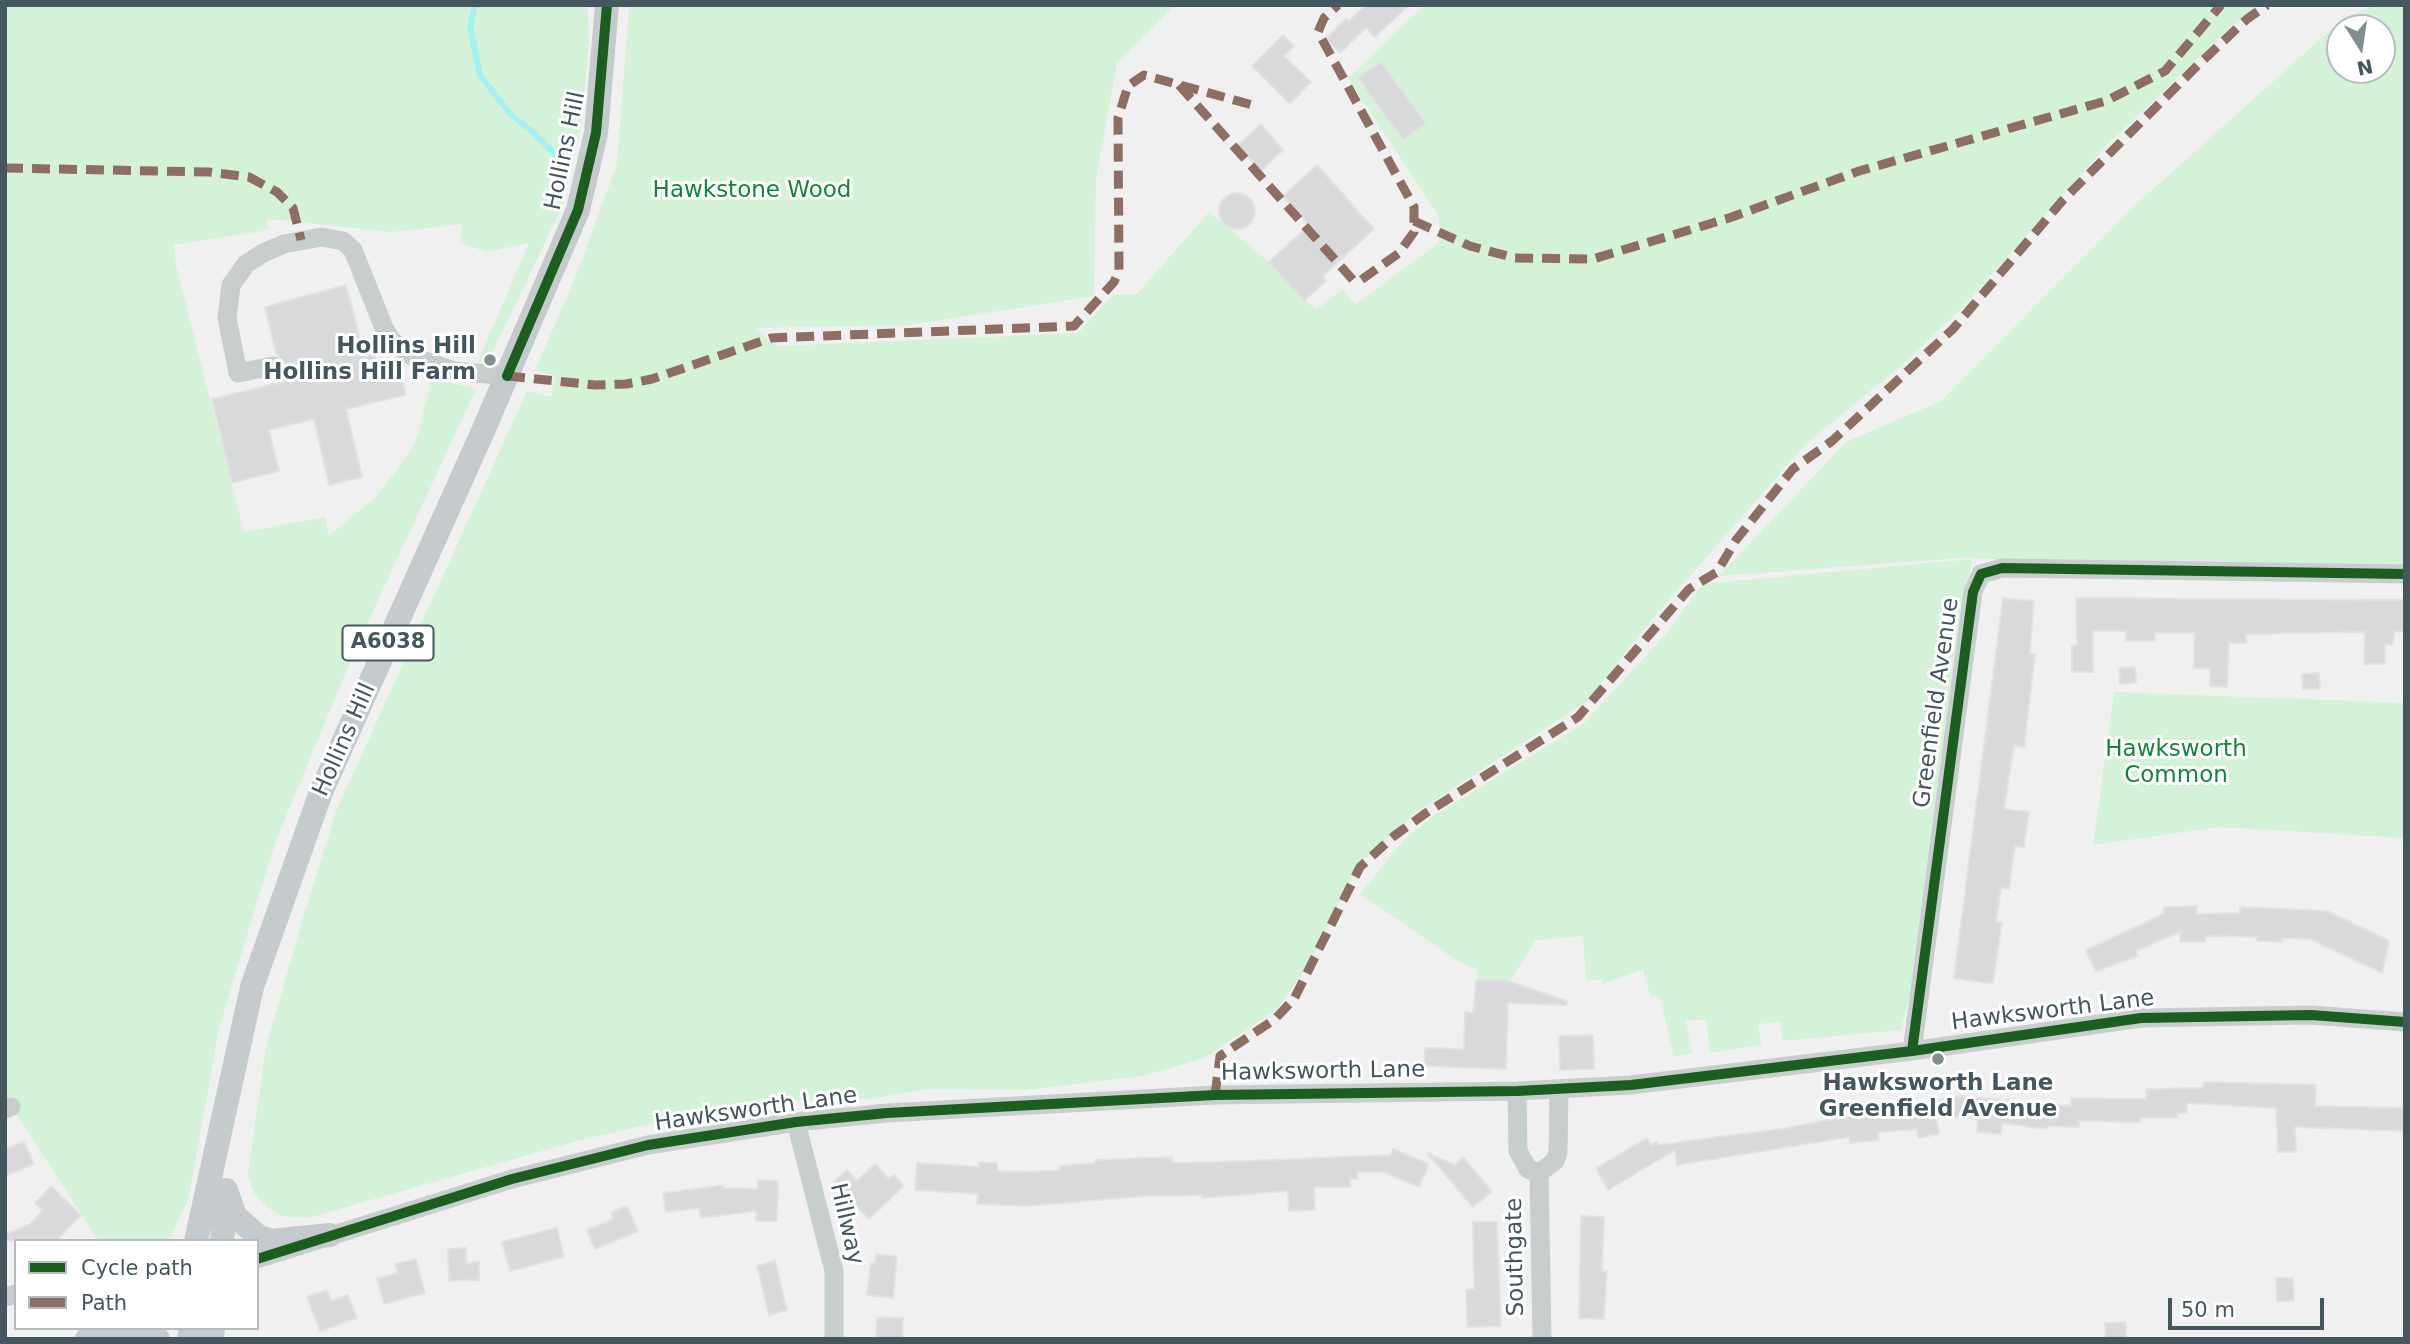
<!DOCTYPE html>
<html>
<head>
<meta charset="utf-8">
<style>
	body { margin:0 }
	#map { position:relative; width:2410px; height:1344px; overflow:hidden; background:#f1f0f0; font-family:"DejaVu Sans",sans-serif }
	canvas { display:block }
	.frame { position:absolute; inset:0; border:7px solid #45575e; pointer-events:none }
	.legend { position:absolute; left:14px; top:1239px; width:245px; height:91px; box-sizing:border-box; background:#fff; border:2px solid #b5bcbf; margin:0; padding:9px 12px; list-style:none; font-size:21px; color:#45575e }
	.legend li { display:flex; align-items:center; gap:14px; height:35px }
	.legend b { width:35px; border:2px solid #b5bcbf }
	.north { position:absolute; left:2326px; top:14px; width:70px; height:70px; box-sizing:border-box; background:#fff; border:2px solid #b5bcbf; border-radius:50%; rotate:168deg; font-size:19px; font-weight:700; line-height:28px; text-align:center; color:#45575e }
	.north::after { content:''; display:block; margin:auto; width:24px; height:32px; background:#818d91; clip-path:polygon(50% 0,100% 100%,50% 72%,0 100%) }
	.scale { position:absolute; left:2168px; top:1298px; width:156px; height:32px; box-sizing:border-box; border:4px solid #45575e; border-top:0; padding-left:9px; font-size:21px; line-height:24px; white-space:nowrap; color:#45575e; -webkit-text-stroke:5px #fff; paint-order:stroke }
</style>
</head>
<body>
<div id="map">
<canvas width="2410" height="1344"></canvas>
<div class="frame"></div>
<ul class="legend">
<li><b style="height:9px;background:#1b5e20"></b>Cycle path</li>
<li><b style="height:9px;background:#8d6e63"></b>Path</li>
</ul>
<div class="north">N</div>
<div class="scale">50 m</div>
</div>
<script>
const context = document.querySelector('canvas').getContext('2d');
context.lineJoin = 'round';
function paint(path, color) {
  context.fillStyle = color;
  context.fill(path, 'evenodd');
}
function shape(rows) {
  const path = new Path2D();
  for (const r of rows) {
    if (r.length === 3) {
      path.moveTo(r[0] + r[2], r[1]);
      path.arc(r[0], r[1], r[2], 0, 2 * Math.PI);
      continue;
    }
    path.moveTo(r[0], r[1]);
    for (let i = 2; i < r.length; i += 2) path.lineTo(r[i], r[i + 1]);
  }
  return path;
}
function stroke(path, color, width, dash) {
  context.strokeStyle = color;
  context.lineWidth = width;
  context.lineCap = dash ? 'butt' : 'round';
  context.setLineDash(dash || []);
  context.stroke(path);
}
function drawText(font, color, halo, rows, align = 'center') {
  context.font = font + ' "DejaVu Sans",sans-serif';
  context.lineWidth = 6;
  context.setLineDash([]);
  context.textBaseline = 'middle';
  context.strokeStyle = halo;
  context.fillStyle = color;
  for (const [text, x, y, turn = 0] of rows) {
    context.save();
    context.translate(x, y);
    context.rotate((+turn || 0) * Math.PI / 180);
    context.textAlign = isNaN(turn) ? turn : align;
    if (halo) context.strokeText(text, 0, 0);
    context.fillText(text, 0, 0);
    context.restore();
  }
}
const green = shape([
	[5,5,588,5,589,42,581,129,561,209,487,364,478,361,529,243,486,252,460,242,462,224,391,232,270,219,266,220,269,230,174,245,176,266,244,532,325,517,329,536,376,497,408,454,418,435,432,378,476,389,356,648,275,843,219,1029,189,1197,169,1241,99,1241,5,1097],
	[629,5,1175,5,1117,64,1096,179,1094,296,910,325,755,328,777,346,1078,333,1114,294,1137,294,1209,212,1269,262,1304,301,1317,309,1342,289,1356,304,1439,243,1439,217,1348,78,1425,5,2258,5,2232,26,2110,142,1959,311,1904,363,1805,445,1654,617,1586,702,1415,813,1358,865,1308,965,1278,1008,1205,1058,1143,1076,1024,1090,928,1089,871,1099,831,1098,717,1108,577,1141,308,1218,282,1216,267,1207,254,1193,248,1174,266,1047,303,918,336,811,527,391,551,397,555,376,535,370,575,278,617,164],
	[2375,5,2405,5,2405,565,1975,559,1974,557,1719,576,1846,442,1941,401,2141,200,2344,18],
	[2340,28,2382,28,2382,70,2340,70],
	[1972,559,1910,993,1901,1030,1782,1041,1781,1022,1758,1024,1761,1045,1710,1053,1706,1019,1686,1021,1692,1053,1674,1057,1660,997,1650,996,1643,969,1603,984,1602,979,1586,981,1583,936,1536,940,1511,980,1478,980,1477,969,1459,962,1360,894,1403,841,1430,818,1583,724,1666,634,1703,584],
	[2114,692,2405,703,2405,838,2219,827,2093,845]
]);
const stream = shape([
	[475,5,470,27,480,75,510,114,533,132,568,168]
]);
const building = shape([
	[1366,5,1409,5,1375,37,1366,28,1340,53,1326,39,1346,18,1349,21,1366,5],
	[1283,35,1294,46,1284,56,1311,82,1290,104,1252,66,1283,35],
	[1381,62,1426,123,1403,140,1358,78,1381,62],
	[1261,124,1283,150,1261,171,1238,145,1261,124],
	[1317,165,1374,229,1323,276,1326,281,1304,301,1269,262,1309,225,1283,196,1317,165],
	[1237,211,18],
	[346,285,361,342,370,339,381,380,401,375,406,395,346,409,362,477,329,485,314,419,269,430,279,471,232,483,212,399,283,382,285,363,276,354,265,307,346,285],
	[2003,598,2034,601,2030,653,2035,654,2024,747,2014,745,2004,809,2029,812,2024,847,2015,846,2009,889,2001,888,1996,922,2002,922,1993,984,1954,978,2003,598],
	[2076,598,2405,600,2405,626,2404,632,2394,631,2393,645,2385,644,2385,664,2364,664,2365,632,2246,634,2246,643,2229,643,2227,687,2210,686,2210,669,2194,668,2194,633,2155,633,2155,641,2126,641,2126,631,2093,631,2093,672,2072,672,2072,645,2077,645,2076,598],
	[2135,667,2136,683,2120,684,2119,668,2135,667],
	[2319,673,2320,689,2303,689,2302,674,2319,673],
	[2197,906,2197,914,2240,913,2240,907,2327,911,2389,941,2382,973,2310,939,2282,938,2282,942,2257,941,2257,937,2205,936,2206,942,2180,942,2180,932,2136,951,2138,956,2096,971,2086,950,2164,914,2164,907,2197,906],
	[1476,980,1506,980,1567,1001,1566,1005,1508,1003,1506,1069,1425,1066,1425,1048,1464,1049,1465,1012,1473,1013,1476,980],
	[1593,1035,1594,1069,1560,1070,1559,1036,1593,1035],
	[2204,1082,2316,1085,2315,1106,2405,1108,2405,1131,2295,1127,2296,1152,2278,1152,2276,1108,2187,1103,2187,1113,2177,1113,2177,1118,2140,1118,2140,1122,2079,1121,2079,1127,2048,1126,2047,1129,2002,1123,2001,1134,1977,1132,1978,1119,1936,1115,1939,1134,1918,1138,1917,1129,1878,1132,1878,1140,1850,1143,1849,1137,1677,1165,1675,1150,1608,1190,1596,1168,1647,1138,1651,1145,1657,1142,1658,1145,1787,1128,1855,1115,1903,1111,1902,1107,1960,1096,2071,1106,2071,1098,2146,1099,2146,1089,2203,1088,2204,1082],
	[24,1141,34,1164,5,1176,5,1149,24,1141],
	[1393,1149,1429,1164,1419,1187,1383,1172,1357,1172,1357,1179,1350,1179,1350,1187,1314,1187,1315,1210,1289,1211,1288,1191,1202,1198,1201,1195,1145,1196,1028,1206,977,1204,978,1194,915,1190,917,1163,979,1167,979,1162,997,1163,997,1171,1029,1172,1060,1170,1060,1166,1095,1163,1095,1160,1172,1157,1172,1163,1245,1161,1391,1155,1393,1149],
	[1427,1153,1455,1165,1463,1157,1492,1192,1473,1207,1427,1153],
	[875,1164,889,1179,894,1175,904,1186,869,1219,834,1182,847,1170,857,1181,875,1164],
	[758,1180,778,1181,777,1221,756,1221,756,1211,701,1218,699,1208,666,1212,663,1193,724,1185,724,1188,758,1189,758,1180],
	[51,1186,81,1215,56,1241,5,1241,5,1234,29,1225,43,1210,35,1203,51,1186],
	[627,1206,638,1231,595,1249,587,1230,613,1219,611,1213,627,1206],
	[1581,1216,1604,1217,1602,1271,1607,1271,1604,1319,1579,1318,1581,1216],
	[1473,1222,1497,1222,1501,1326,1467,1327,1466,1290,1474,1289,1473,1222],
	[557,1228,564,1257,510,1271,502,1242,557,1228],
	[466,1248,466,1263,479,1262,479,1280,449,1281,448,1249,466,1248],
	[876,1254,897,1256,893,1298,867,1295,871,1263,875,1263,876,1254],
	[416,1259,425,1293,384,1304,377,1279,398,1273,395,1264,416,1259],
	[775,1261,787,1310,769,1315,757,1266,775,1261],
	[2276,1278,2293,1278,2294,1301,2277,1301,2276,1278],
	[327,1290,331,1301,348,1295,357,1318,320,1331,307,1297,327,1290],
	[877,1317,903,1318,902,1339,876,1339,877,1317],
	[2126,1322,2126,1339,2106,1339,2105,1323,2126,1322]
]);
const minor = shape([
	[273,366,238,373,227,318,231,285,246,264,263,253,284,244,321,237,343,241,353,250,384,328,391,340,413,357,454,371,507,376],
	[1912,1051,1973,592,1981,574,2002,568,2405,574],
	[1517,1091,1518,1151,1528,1169,1539,1173,1555,1161,1558,1152,1559,1089],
	[5,1109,11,1107],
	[796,1122,834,1271,834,1339],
	[1539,1173,1542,1339],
	[257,1259,512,1179,648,1145,796,1122,887,1113,1215,1095,1517,1091,1631,1085,1912,1051,2141,1018,2311,1015,2405,1022],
	[5,1297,16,1294]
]);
const major = shape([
	[226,1190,235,1216,259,1237,271,1241,330,1235],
	[196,1241,252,987,321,792,483,431,578,210,596,133,607,5],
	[222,1241,226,1198],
	[114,1331,158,1339],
	[87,1339,124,1328],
	[190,1339,190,1328],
	[212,1339,213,1328]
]);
const quiet = shape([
	[1179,85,1353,280,1361,280,1399,253,1414,232,1414,207,1318,32,1324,18,1338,5],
	[5,168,209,172,249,177,277,192,293,208,301,240],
	[1414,221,1470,246,1515,258,1593,259,1729,218,1859,171,2106,101,2165,71,2221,5],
	[507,376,595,385,626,384,652,379,771,338,1074,326,1114,282,1119,271,1118,118,1128,86,1144,75,1256,106],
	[1215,1095,1220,1056,1275,1019,1294,999,1360,867,1394,836,1426,813,1578,717,1689,589,1717,572,1736,540,1793,469,1832,441,1953,329,2063,200,2198,65,2247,19,2267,5]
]);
const cycleway = shape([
	[507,376,578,210,596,133,607,5],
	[1912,1051,1973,592,1981,574,2002,568,2405,574],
	[257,1259,512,1179,648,1145,796,1122,887,1113,1215,1095,1517,1091,1631,1085,1912,1051,2141,1018,2311,1015,2405,1022]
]);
const markers = [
	[490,360,7,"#818d91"],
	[1938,1059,7,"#818d91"]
];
const shields = [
	[388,643,91]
];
const shieldNames = [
	["A6038",388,643]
];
const streetNames = [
	["Hollins Hill",566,151,-78],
	["Greenfield Avenue",1937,703,-82],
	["Hollins Hill",345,740,-66],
	["Hawksworth Lane",2053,1011,-7],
	["Hawksworth Lane",1323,1072,-1],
	["Hawksworth Lane",756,1110,-8],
	["Hillway",846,1224,77],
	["Southgate",1516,1257,-91]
];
const parkNames = [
	["Hawkstone Wood",752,191],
	["Hawksworth",2176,750],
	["Common",2176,776]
];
const poiNames = [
	["Hollins Hill",476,347],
	["Hollins Hill Farm",476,373],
	["Hawksworth Lane",1938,1084,"center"],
	["Greenfield Avenue",1938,1110,"center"]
];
paint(green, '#d3f2d8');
stroke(stream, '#a4f1f3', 6);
paint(building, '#d7d9da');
stroke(building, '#e2e2e3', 2);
stroke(minor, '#c8cdce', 19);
stroke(major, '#c5cbcd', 24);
stroke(quiet, '#8d6e63', 9, [18, 9]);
stroke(cycleway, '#1b5e20', 10);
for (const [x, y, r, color] of markers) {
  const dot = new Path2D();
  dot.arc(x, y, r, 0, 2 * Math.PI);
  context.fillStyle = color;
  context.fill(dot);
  stroke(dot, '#fff', 2.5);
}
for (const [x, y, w] of shields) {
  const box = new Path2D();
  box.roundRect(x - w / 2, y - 17.5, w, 35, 5);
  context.fillStyle = '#fff';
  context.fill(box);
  stroke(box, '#45575e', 2);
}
drawText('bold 21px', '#45575e', null, shieldNames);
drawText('23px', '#45575e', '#fff', streetNames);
drawText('23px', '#0f8735', '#fff', parkNames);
drawText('bold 23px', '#45575e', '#fff', poiNames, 'right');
</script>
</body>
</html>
